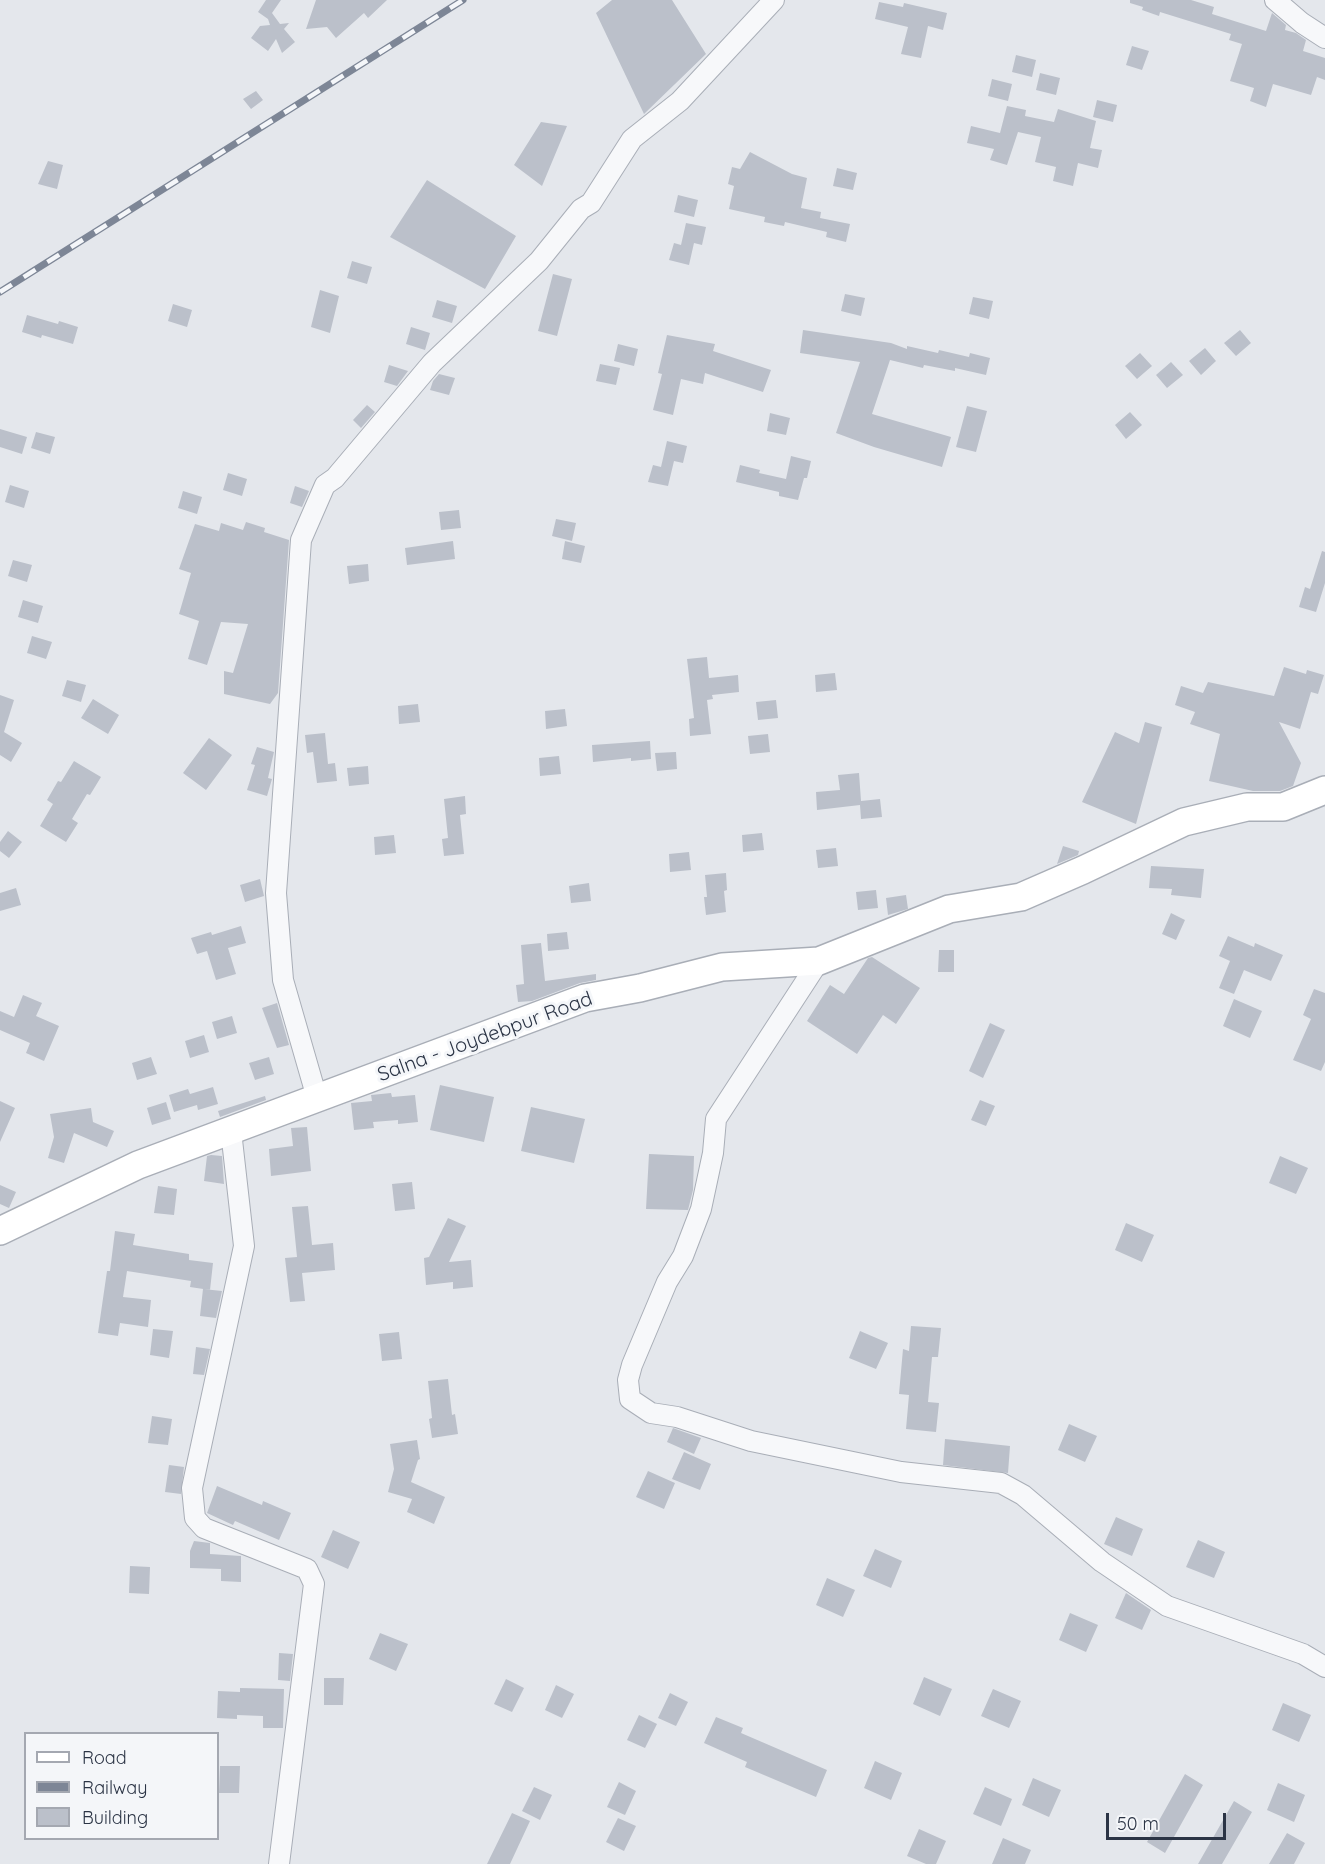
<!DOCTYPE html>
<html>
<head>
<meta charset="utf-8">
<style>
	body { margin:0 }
	#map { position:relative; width:1325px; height:1864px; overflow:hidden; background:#e4e7ec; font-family:Quicksand,sans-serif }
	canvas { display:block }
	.legend { position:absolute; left:24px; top:1732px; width:195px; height:108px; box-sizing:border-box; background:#f4f6f9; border:2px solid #a4a8b1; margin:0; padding:8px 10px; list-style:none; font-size:18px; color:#2b3445 }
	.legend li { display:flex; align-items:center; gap:12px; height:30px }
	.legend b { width:30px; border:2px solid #a4a8b1 }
	.scale { position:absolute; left:1106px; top:1813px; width:120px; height:27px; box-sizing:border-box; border:3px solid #2b3445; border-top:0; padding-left:8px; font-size:18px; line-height:21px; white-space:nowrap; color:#2b3445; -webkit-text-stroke:4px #f4f6f9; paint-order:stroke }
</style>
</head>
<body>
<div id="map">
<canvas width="1325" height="1864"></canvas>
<ul class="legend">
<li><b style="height:8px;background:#fff"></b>Road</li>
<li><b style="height:8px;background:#7d8696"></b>Railway</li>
<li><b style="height:16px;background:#bbc0ca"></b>Building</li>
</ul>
<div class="scale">50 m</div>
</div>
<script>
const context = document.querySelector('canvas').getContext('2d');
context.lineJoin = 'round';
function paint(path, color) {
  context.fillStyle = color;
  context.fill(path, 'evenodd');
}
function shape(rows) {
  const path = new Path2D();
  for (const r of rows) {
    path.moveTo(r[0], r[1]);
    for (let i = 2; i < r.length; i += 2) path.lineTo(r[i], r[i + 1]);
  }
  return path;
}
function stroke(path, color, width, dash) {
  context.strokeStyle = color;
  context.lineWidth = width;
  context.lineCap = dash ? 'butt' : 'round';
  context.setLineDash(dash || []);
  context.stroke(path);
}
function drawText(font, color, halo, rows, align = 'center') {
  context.font = font + ' Quicksand,sans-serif';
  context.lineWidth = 6;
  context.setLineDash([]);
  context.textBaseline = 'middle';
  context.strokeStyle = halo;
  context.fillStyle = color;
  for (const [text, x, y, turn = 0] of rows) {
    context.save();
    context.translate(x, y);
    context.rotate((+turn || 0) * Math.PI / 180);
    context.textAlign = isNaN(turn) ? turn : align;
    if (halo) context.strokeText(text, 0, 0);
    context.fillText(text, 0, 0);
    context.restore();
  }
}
const building = shape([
	[266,0,281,0,272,13,280,24,289,23,284,29,295,42,282,53,276,39,268,51,251,38,260,26,270,25,268,19,258,12],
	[316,0,387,0,368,18,364,13,336,38,327,27,306,29],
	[612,0,672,0,706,54,644,114,596,13],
	[1130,0,1191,0,1214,7,1212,14,1266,31,1272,13,1286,25,1285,30,1296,33,1306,40,1303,51,1325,58,1325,80,1317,77,1311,95,1273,84,1266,107,1250,101,1254,88,1230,81,1242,44,1229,40,1231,34,1160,12,1159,16,1142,10,1143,7,1130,3],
	[879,2,903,7,904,3,947,13,943,30,928,26,921,58,901,54,908,27,875,19],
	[1132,46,1149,51,1142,70,1126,65],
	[1016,55,1036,60,1032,77,1012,72],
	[1040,73,1060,78,1056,95,1036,90],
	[992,79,1012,84,1008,101,988,96],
	[256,91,263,100,251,109,243,99],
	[1097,100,1117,105,1113,122,1093,117],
	[1007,106,1026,110,1025,116,1054,122,1058,109,1096,121,1090,148,1102,150,1098,168,1078,163,1073,186,1053,181,1056,167,1035,162,1041,137,1018,132,1007,165,990,160,994,149,967,143,971,126,1000,133],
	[541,122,567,126,542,186,514,165],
	[750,152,792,174,807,178,801,208,821,212,820,218,850,224,846,242,826,237,827,232,785,222,784,226,764,222,765,217,729,209,734,186,728,184,732,167,740,169],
	[48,161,63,165,57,189,38,184],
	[837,168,857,173,853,190,833,186],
	[427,180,516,236,485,289,390,237],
	[678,195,698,200,694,217,674,212],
	[686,223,706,227,702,245,694,243,689,265,669,260,674,243,681,245],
	[352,261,372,267,367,284,347,278],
	[553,274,572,279,557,336,538,331],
	[320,290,339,296,330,333,311,327],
	[845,294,865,298,861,316,841,311],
	[973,297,993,301,989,319,969,314],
	[437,300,457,306,452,323,432,317],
	[173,304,192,310,187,327,168,321],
	[27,315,58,324,59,321,78,327,73,344,42,335,41,338,22,332],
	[411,327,430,333,425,350,406,344],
	[803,330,891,343,907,349,907,346,938,353,939,350,969,357,970,353,990,358,986,375,955,368,955,371,924,365,923,368,890,360,872,414,951,437,942,467,874,447,836,433,860,362,800,353],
	[1240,330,1251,343,1236,356,1224,343],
	[667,335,715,344,713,351,771,370,763,392,705,373,703,384,681,379,673,415,653,410,662,374,658,373],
	[618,344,638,349,634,366,614,361],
	[1205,348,1216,361,1201,375,1189,361],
	[1140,353,1152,366,1137,379,1125,366],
	[1171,362,1183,375,1167,388,1156,375],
	[600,364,620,368,616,385,596,381],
	[389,365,408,371,397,386,384,382],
	[439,374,455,378,449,395,430,390,433,381],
	[367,405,375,412,361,428,353,420],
	[967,406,987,411,976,452,956,447],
	[1130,412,1142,425,1126,439,1115,425],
	[770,413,790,418,786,435,767,431],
	[0,429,27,437,22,454,0,447],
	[36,432,55,437,50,454,31,448],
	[667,441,687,446,683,463,674,461,668,486,648,482,653,465,661,467],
	[791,456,811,461,807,478,804,478,798,500,779,496,779,492,736,482,740,465,760,470,759,473,786,479],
	[228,473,247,479,242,496,223,490],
	[10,485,29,491,24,508,5,502],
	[295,486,309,491,302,507,290,503],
	[183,491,202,497,197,514,178,508],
	[459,510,461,528,441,530,439,512],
	[556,519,576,523,572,541,552,536],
	[246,522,265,528,264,532,289,540,278,693,270,704,224,694,224,671,233,673,248,624,221,622,207,665,188,659,199,621,179,614,191,573,179,569,195,524,219,531,221,523,243,530],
	[453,541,455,559,407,565,405,548],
	[565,541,585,546,581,563,562,559],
	[1322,551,1325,552,1325,583,1316,612,1299,607,1305,587,1310,589],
	[13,560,32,565,27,582,8,576],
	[368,564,369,581,349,584,347,566],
	[23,600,43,606,38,623,18,617],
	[32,636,52,642,46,659,27,653],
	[707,657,709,678,738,675,739,692,712,695,713,699,707,700,711,734,690,736,689,719,694,718,687,659],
	[1284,667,1306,674,1307,670,1324,675,1318,694,1311,692,1300,729,1279,722,1301,763,1293,786,1280,791,1253,791,1209,781,1220,734,1190,724,1195,712,1175,705,1181,686,1203,693,1208,682,1274,696],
	[835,673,837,690,816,692,815,675],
	[67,680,86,685,81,702,62,696],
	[0,695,14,700,4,732,22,743,11,762,0,755],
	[93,699,119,715,108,734,81,718],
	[776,700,778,718,758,720,756,702],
	[418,704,420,722,399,724,398,706],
	[565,709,567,726,546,729,545,711],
	[1145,722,1162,727,1136,824,1082,802,1115,732,1139,743],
	[325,733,328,764,335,763,337,781,317,783,313,752,307,753,305,735],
	[768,734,770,752,750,754,748,736],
	[209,738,232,755,206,790,183,773],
	[650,741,651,759,631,761,631,758,593,762,592,745],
	[257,747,274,752,268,778,272,779,267,796,247,790,255,765,251,764],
	[676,752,677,769,657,771,655,753],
	[559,756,561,774,540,776,539,758],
	[74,761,101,777,90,795,87,794,72,819,78,823,66,842,40,826,53,804,47,800,58,781,61,782],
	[368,766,369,784,349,786,347,768],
	[859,773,861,801,880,799,882,817,861,819,860,805,817,810,816,792,840,790,838,775],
	[465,796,466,814,460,815,464,854,444,856,442,839,448,838,444,799],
	[8,831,22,842,9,858,0,851,0,842],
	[762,833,764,850,743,852,742,835],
	[394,835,396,853,375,855,374,837],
	[1063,846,1079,851,1078,855,1057,864],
	[836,848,838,866,818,868,816,850],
	[689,852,691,870,670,872,669,854],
	[1151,866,1204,869,1201,898,1171,895,1172,889,1149,888],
	[726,873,727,890,724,891,726,912,706,915,704,897,707,897,705,875],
	[260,879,264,896,245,902,240,885],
	[589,883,591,901,571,903,569,886],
	[16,888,21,905,0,911,0,893],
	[876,890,878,908,858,910,856,892],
	[906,895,908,909,888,915,886,898],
	[1171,913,1185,920,1176,940,1162,934],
	[241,926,246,943,228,948,236,974,216,980,207,951,197,954,191,938,211,932,212,935],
	[567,932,569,949,548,951,547,934],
	[1228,936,1254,947,1255,943,1283,955,1271,981,1244,970,1234,994,1219,988,1230,961,1219,956],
	[541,943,545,981,596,974,596,980,580,983,532,1001,518,1002,516,985,524,984,521,945],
	[939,950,954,950,954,972,938,972],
	[872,957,920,988,896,1024,883,1015,857,1054,807,1021,830,985,844,994,868,958],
	[1314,989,1325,993,1325,1062,1321,1071,1293,1060,1311,1019,1303,1015],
	[23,995,42,1003,36,1016,59,1026,44,1061,26,1053,30,1043,0,1030,0,1011,14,1017],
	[1234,999,1262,1011,1250,1038,1223,1026],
	[277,1003,289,1045,277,1048,262,1008],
	[232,1016,237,1033,217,1039,212,1022],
	[990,1023,1005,1030,983,1078,969,1071],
	[204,1035,209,1052,190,1058,185,1041],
	[151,1057,157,1074,137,1080,132,1063],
	[269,1057,274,1074,255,1080,249,1063],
	[440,1085,494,1097,484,1142,430,1130],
	[213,1087,218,1104,198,1110,197,1105,174,1112,169,1095,188,1089,190,1094],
	[391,1093,392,1097,415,1095,418,1122,398,1124,398,1120,373,1122,374,1128,354,1130,351,1103,372,1101,371,1095],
	[265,1096,266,1100,220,1117,218,1111],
	[980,1100,995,1106,986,1126,971,1120],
	[0,1101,15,1108,0,1142],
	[166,1102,171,1119,152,1125,147,1108],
	[531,1107,585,1119,574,1163,521,1151],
	[91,1108,93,1122,114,1131,107,1147,74,1133,64,1163,48,1158,54,1137,50,1114],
	[307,1127,311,1171,271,1176,269,1149,293,1146,291,1128],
	[649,1154,694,1156,693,1190,688,1210,646,1209],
	[211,1155,222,1156,224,1184,204,1181,207,1156],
	[1280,1156,1308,1168,1296,1194,1269,1183],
	[412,1182,415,1209,395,1211,392,1184],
	[0,1185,16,1192,9,1208,0,1204],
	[158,1186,177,1189,174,1215,154,1213],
	[308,1206,312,1245,333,1243,335,1270,302,1273,305,1301,290,1302,285,1258,297,1257,292,1207],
	[448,1218,466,1226,449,1262,471,1260,473,1287,453,1289,453,1282,426,1285,424,1258,429,1257],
	[1126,1223,1154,1235,1142,1262,1115,1250],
	[115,1231,135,1234,133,1245,189,1254,189,1260,213,1263,210,1290,190,1287,191,1281,127,1271,123,1297,151,1300,148,1327,120,1323,118,1336,98,1333,107,1271,110,1271],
	[203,1289,222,1291,216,1318,200,1316],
	[911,1326,941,1328,938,1357,932,1357,928,1402,939,1403,936,1432,906,1429,909,1395,899,1394,903,1349,909,1351],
	[153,1329,173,1331,169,1358,150,1355],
	[860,1331,888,1343,876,1369,849,1358],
	[399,1332,402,1359,382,1361,379,1334],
	[196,1347,210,1349,204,1375,193,1374],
	[448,1379,452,1415,455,1414,458,1434,432,1438,429,1419,432,1418,428,1381],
	[152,1416,172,1419,168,1445,148,1443],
	[1069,1424,1097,1436,1085,1462,1058,1450],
	[673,1428,701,1438,694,1454,667,1442],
	[945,1439,1010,1446,1008,1473,943,1465],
	[417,1440,420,1459,418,1460,411,1482,445,1497,434,1524,407,1512,412,1499,388,1492,394,1469,390,1444],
	[684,1452,711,1464,700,1490,672,1479],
	[169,1465,184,1467,181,1494,165,1492],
	[648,1471,675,1483,664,1509,636,1497],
	[217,1486,262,1505,263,1501,291,1513,279,1540,235,1521,233,1525,207,1513],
	[1116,1517,1143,1529,1132,1556,1104,1544],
	[333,1530,360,1542,348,1569,321,1557],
	[1198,1540,1225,1552,1214,1578,1186,1567],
	[194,1541,210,1543,210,1554,241,1556,241,1582,221,1581,221,1569,190,1568,190,1551],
	[875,1549,902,1561,891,1588,863,1576],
	[130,1566,150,1567,149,1594,129,1593],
	[827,1578,855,1590,843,1617,816,1605],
	[1126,1593,1151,1610,1142,1630,1115,1618],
	[1070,1613,1098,1625,1086,1652,1059,1640],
	[380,1633,408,1644,396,1671,369,1659],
	[279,1653,293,1654,290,1681,278,1680],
	[924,1677,952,1689,940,1716,913,1704],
	[324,1678,344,1678,343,1705,324,1705],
	[506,1679,524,1688,512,1712,494,1704],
	[556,1685,574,1694,562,1718,545,1710],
	[240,1688,284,1689,283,1728,263,1728,263,1716,237,1715,237,1719,217,1718,218,1691,240,1692],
	[993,1689,1021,1701,1009,1728,981,1716],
	[670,1693,688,1702,676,1726,658,1718],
	[1283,1703,1311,1715,1299,1742,1272,1730],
	[639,1715,657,1724,645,1748,627,1740],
	[716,1717,743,1728,741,1733,827,1770,816,1797,745,1767,747,1762,704,1743],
	[875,1761,902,1773,891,1800,864,1788],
	[220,1766,240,1766,239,1793,219,1793],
	[1185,1774,1203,1785,1165,1853,1147,1842],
	[1033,1778,1061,1790,1049,1817,1022,1805],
	[619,1782,636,1791,625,1815,607,1807],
	[1278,1783,1305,1795,1294,1822,1267,1810],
	[534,1787,552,1795,540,1820,522,1811],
	[985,1787,1012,1799,1001,1826,973,1814],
	[1234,1801,1252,1812,1222,1864,1198,1864],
	[512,1813,530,1821,510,1864,487,1864],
	[618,1818,636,1826,624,1851,606,1842],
	[919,1829,946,1841,936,1864,926,1864,907,1856],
	[1287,1833,1305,1843,1294,1864,1269,1864],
	[1003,1838,1031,1850,1025,1864,992,1864]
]);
const minor = shape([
	[1275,0,1302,23,1325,38],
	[819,961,716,1119,713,1153,701,1209,683,1256,667,1282,632,1365,628,1380,630,1399,651,1413,677,1417,751,1441,901,1472,1001,1483,1023,1495,1102,1562,1167,1606,1303,1654,1325,1667],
	[317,1098,283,980,276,893,301,540,325,485,335,478,432,363,539,261,581,209,591,203,632,139,680,101,774,0],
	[231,1131,244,1246,192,1488,195,1518,204,1528,307,1569,314,1584,279,1864]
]);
const secondary = shape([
	[0,1231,138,1165,585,998,640,988,722,967,819,961,949,909,1021,897,1083,870,1184,822,1247,807,1283,807,1325,790]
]);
const rail = shape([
	[0,292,463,0]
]);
const streetNames = [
	["Salna - Joydebpur Road",485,1037,-20]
];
paint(building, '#bbc0ca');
stroke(minor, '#a9aeb7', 22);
stroke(secondary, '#a9aeb7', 30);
stroke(minor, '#f7f8fa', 20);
stroke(secondary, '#fff', 27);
stroke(rail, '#7d8696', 7);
stroke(rail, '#f4f6f9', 4.5, [14]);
drawText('20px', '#2b3445', '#f4f6f9', streetNames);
</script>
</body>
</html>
